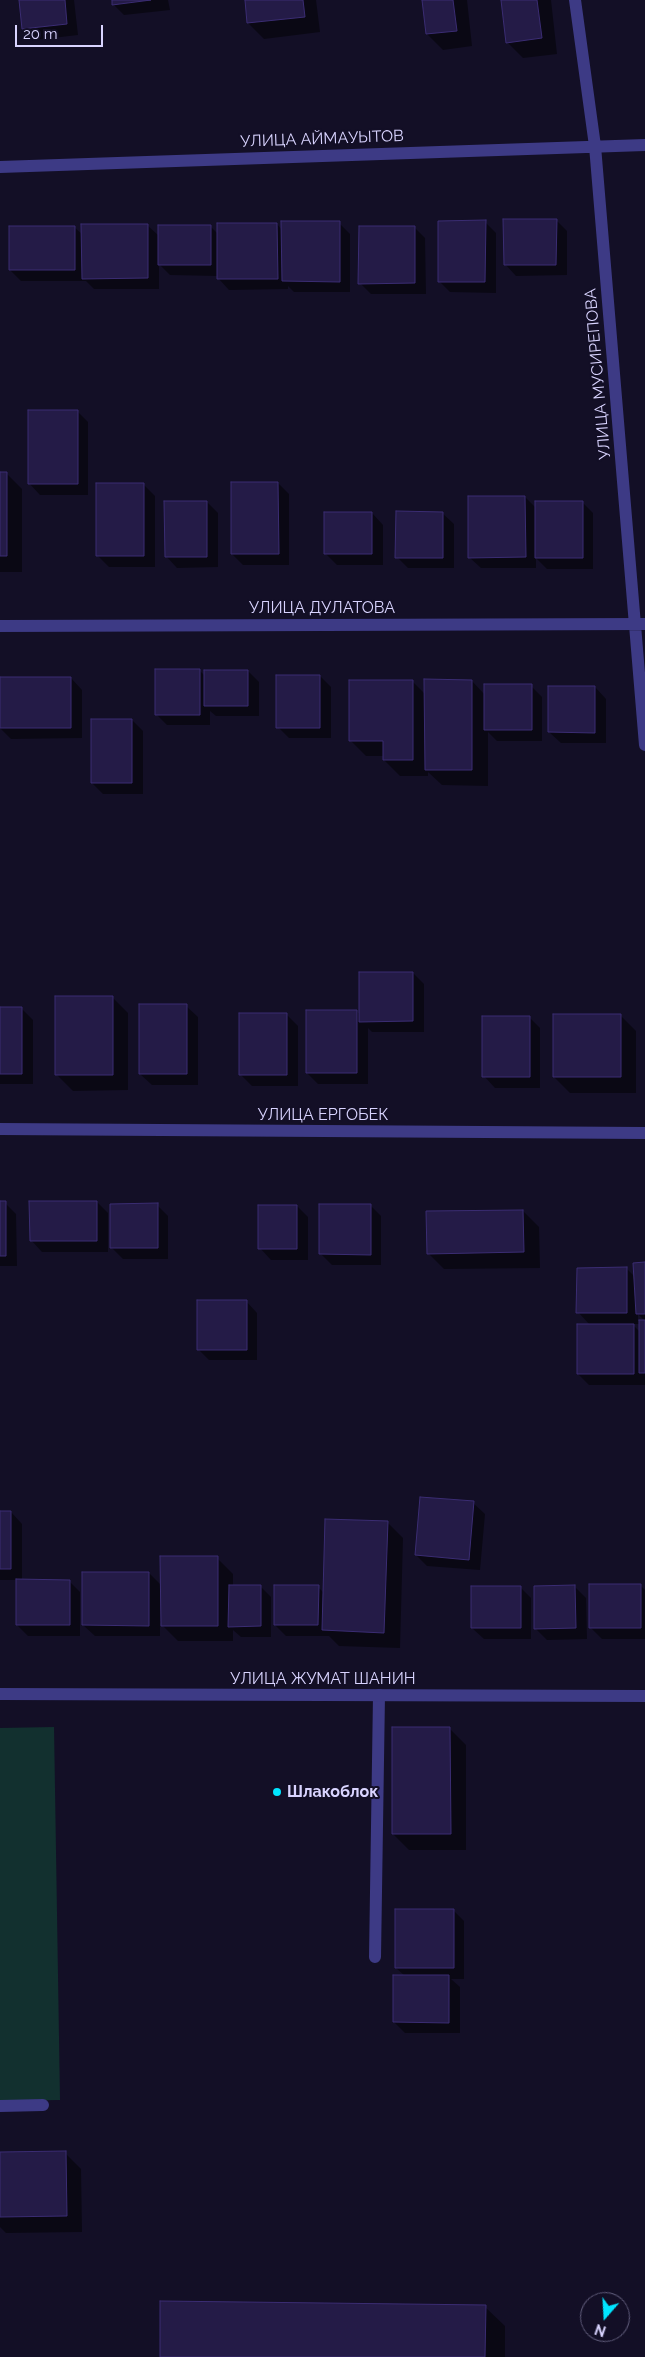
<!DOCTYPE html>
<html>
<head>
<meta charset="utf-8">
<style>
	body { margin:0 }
	#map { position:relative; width:645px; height:2357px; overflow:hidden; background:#130f26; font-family:Raleway,sans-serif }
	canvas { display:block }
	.north { position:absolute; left:580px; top:2292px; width:50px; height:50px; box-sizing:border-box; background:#130f26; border:1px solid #625e7d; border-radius:50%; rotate:199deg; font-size:14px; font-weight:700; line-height:20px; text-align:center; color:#d9d4ff }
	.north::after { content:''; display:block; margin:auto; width:18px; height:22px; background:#00e5ff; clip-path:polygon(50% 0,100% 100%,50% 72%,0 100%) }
	.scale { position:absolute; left:15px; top:25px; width:88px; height:22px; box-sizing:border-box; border:2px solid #d9d4ff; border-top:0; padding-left:6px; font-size:15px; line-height:18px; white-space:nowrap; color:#d9d4ff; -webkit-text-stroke:4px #130f26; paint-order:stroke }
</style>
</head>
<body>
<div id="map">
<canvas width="645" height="2357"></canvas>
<div class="north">N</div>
<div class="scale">20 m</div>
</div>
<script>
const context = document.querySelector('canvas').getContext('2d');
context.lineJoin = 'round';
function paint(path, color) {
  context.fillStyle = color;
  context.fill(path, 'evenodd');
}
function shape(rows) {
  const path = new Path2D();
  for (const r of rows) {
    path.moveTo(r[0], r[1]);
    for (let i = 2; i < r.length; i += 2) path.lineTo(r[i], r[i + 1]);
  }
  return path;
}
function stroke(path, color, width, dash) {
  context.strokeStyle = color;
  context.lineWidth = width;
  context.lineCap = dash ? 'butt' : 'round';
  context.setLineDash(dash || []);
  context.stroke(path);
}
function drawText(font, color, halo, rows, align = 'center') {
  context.font = font + ' Raleway,sans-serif';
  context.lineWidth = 4;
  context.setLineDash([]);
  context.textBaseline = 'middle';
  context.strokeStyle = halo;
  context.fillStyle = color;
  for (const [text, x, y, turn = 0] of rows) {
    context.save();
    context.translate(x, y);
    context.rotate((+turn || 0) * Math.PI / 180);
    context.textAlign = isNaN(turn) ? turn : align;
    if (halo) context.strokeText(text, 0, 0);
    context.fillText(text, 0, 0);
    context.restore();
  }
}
const green = shape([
	[54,1727,60,2100,0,2101,0,1728]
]);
const shadow = shape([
	[20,0,74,0,78,35,35,40,24,29],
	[113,0,168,0,170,10,124,15,113,4],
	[246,0,316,0,320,32,264,39,248,23],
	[424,0,467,0,472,46,443,50,427,34],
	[502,0,551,0,557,54,523,58,507,42],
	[556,220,567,231,567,275,516,276,505,264],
	[485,222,496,233,496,293,450,292,439,281],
	[339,223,350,234,350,292,294,292,288,286,288,289,229,290,218,278,218,276,170,275,159,264,159,289,94,289,86,281,21,281,10,270,74,227,83,235,147,225,159,236,210,226,218,234,277,224,282,230],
	[414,227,425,238,426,294,371,294,360,283],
	[77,411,88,422,88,495,40,495,29,483],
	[0,473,6,473,22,489,22,572,0,572],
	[278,483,289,494,289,565,243,565,232,554],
	[143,484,155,496,155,567,109,567,98,556],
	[525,497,536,508,582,502,593,513,593,569,547,569,536,558,536,568,481,568,469,557],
	[207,502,218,513,218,567,177,568,166,556],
	[372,513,383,525,383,565,337,565,326,554],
	[442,513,454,524,454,568,408,568,397,557],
	[199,670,205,676,248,671,259,682,259,716,216,716,210,711,210,725,167,725,156,714],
	[320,676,331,687,331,738,289,738,278,727],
	[0,678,71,678,82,690,82,738,11,739,0,728],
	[412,681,426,695,472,681,485,695,531,686,542,697,542,741,497,741,488,732,488,786,442,785,428,772,428,776,400,776,384,760,384,756,366,756,350,740],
	[595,687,606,699,606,743,561,743,549,732],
	[132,720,143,731,143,794,103,794,92,783],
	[413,973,424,984,424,1032,372,1032,368,1028,368,1084,318,1084,307,1073,356,1011,361,1015],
	[112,997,128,1013,128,1090,73,1091,57,1075],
	[186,1006,198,1017,198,1085,152,1085,140,1074],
	[0,1009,22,1009,33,1020,33,1084,0,1084],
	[287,1015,298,1026,298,1086,252,1086,241,1075],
	[620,1015,636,1031,636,1093,570,1093,554,1077],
	[529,1017,540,1028,540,1088,495,1088,484,1076],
	[97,1202,108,1213,108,1252,42,1252,31,1240],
	[0,1203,5,1203,16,1214,17,1266,0,1266],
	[157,1205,168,1216,168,1259,123,1259,112,1248],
	[370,1205,381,1216,381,1265,332,1265,321,1254],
	[297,1206,308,1217,308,1260,271,1260,260,1248],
	[523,1211,539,1227,540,1268,444,1269,428,1253],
	[645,1264,645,1385,589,1385,578,1374,590,1325,578,1312,627,1269,635,1277],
	[638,1314,645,1321,638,1321],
	[632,1324,640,1324,640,1332],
	[246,1301,257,1313,257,1360,209,1360,198,1349],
	[473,1503,485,1514,480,1570,427,1566,416,1555],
	[0,1512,11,1512,22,1524,22,1581,69,1581,80,1592,80,1636,28,1636,17,1625,17,1580,0,1580],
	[387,1522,403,1538,400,1648,339,1646,329,1636,286,1636,275,1625,318,1587,324,1593],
	[217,1558,233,1574,233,1586,260,1586,271,1597,271,1637,241,1637,233,1630,233,1641,178,1641,160,1623,160,1636,95,1636,83,1625,149,1573,162,1586],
	[640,1585,645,1590,645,1639,602,1639,590,1627],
	[520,1587,531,1598,531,1639,484,1639,472,1628],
	[575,1587,586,1598,587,1639,547,1640,536,1629],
	[450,1729,466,1745,466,1850,409,1850,393,1834],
	[453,1910,464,1921,464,1979,451,1979,460,1987,460,2033,405,2033,394,2022,405,1976,396,1968],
	[65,2153,81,2169,82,2232,6,2233,0,2227,0,2154],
	[485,2307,505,2326,505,2357,161,2357]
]);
const building = shape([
	[19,0,65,0,67,24,22,29,19,0],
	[112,0,151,0,112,5,112,0],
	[245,0,303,0,305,17,247,23,245,0],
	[422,0,453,0,457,31,426,34,422,0],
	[501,0,537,0,542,38,506,43,501,0],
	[503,219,557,219,556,265,504,265,503,219],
	[486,220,485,282,438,282,438,221,486,220],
	[281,221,340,221,340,282,282,281,281,221],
	[217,223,277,223,278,279,217,279,217,223],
	[81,224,148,224,148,278,82,279,81,224],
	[158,225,211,225,211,265,158,265,158,225],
	[9,226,75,226,75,270,9,270,9,226],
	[359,226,415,226,415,283,358,284,359,226],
	[28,410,78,410,78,484,28,484,28,410],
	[0,472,7,472,7,556,0,556,0,472],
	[231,482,278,482,279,554,231,554,231,482],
	[96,483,144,483,144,556,96,556,96,483],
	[468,496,525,496,526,557,468,558,468,496],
	[164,501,207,501,207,557,165,557,164,501],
	[535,501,583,501,583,558,535,558,535,501],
	[396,511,443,512,443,558,395,558,396,511],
	[324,512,372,512,372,554,324,554,324,512],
	[155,669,200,669,200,715,155,715,155,669],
	[204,670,248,670,248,706,204,706,204,670],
	[276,675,320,675,320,728,276,728,276,675],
	[0,677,71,677,71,728,0,728,0,677],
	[424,679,472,680,472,770,425,770,424,679],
	[349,680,413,680,413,760,383,760,383,741,349,741,349,680],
	[484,684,532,684,532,730,484,730,484,684],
	[548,686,595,686,595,733,548,732,548,686],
	[91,719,132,719,132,783,91,783,91,719],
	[359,972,413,972,413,1021,359,1022,359,972],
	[55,996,113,996,113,1075,55,1075,55,996],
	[139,1004,187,1004,187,1074,139,1074,139,1004],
	[0,1007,22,1007,22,1074,0,1074,0,1007],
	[306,1010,357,1010,357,1073,306,1073,306,1010],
	[239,1013,287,1013,287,1075,239,1075,239,1013],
	[553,1014,621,1014,621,1077,553,1077,553,1014],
	[482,1016,530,1016,530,1077,482,1077,482,1016],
	[0,1201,6,1201,6,1256,0,1256,0,1201],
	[29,1201,97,1201,97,1241,30,1241,29,1201],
	[158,1203,158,1248,110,1248,110,1204,158,1203],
	[319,1204,371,1204,371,1255,319,1254,319,1204],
	[258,1205,297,1205,297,1249,258,1249,258,1205],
	[523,1210,524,1252,427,1254,426,1211,523,1210],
	[645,1262,645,1314,636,1314,633,1263,645,1262],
	[627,1267,627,1313,576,1313,577,1268,627,1267],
	[197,1300,247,1300,247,1350,197,1350,197,1300],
	[639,1320,645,1320,645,1373,639,1373,639,1320],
	[577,1324,634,1324,634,1374,577,1374,577,1324],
	[420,1497,474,1501,469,1560,415,1555,420,1497],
	[0,1511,11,1511,11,1569,0,1569,0,1511],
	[325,1519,388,1521,384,1633,322,1630,325,1519],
	[160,1556,218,1556,218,1626,161,1626,160,1556],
	[82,1572,149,1572,149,1626,82,1625,82,1572],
	[16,1579,70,1580,70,1625,16,1625,16,1579],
	[589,1584,641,1584,641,1628,589,1628,589,1584],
	[229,1585,261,1585,261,1626,228,1627,229,1585],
	[274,1585,319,1585,318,1625,274,1625,274,1585],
	[575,1585,576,1628,534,1629,534,1586,575,1585],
	[471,1586,521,1586,521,1628,471,1628,471,1586],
	[392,1727,450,1727,451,1834,392,1834,392,1727],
	[395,1909,454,1909,454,1968,395,1968,395,1909],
	[393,1975,449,1975,449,2023,393,2022,393,1975],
	[66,2151,67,2216,0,2217,0,2152,66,2151],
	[160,2301,486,2305,485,2357,160,2357,160,2301]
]);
const lane = shape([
	[375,1957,379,1695]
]);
const street = shape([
	[575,0,595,146,645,745],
	[0,167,645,145],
	[0,626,645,624],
	[0,1129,645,1133],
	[0,1694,645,1696],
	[0,2106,43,2105]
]);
const markers = [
	[277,1792,5,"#00e5ff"]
];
const streetNames = [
	["УЛИЦА АЙМАУЫТОВ",322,139,-2],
	["УЛИЦА МУСИРЕПОВА",598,374,-95],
	["УЛИЦА ДУЛАТОВА",322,608],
	["УЛИЦА ЕРГОБЕК",323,1115],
	["УЛИЦА ЖУМАТ ШАНИН",323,1679]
];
const poiNames = [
	["Шлакоблок",287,1792]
];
paint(green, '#12302f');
paint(shadow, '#0007');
paint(building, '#241b47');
stroke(building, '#3b2d73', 1);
stroke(lane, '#3d3a85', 12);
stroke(street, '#3d3a85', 12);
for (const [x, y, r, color] of markers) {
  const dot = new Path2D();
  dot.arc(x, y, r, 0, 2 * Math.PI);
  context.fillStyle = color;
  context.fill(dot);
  stroke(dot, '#130f26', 2);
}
drawText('16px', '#d9d4ff', '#130f26', streetNames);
drawText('bold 16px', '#d9d4ff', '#130f26', poiNames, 'left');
</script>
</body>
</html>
